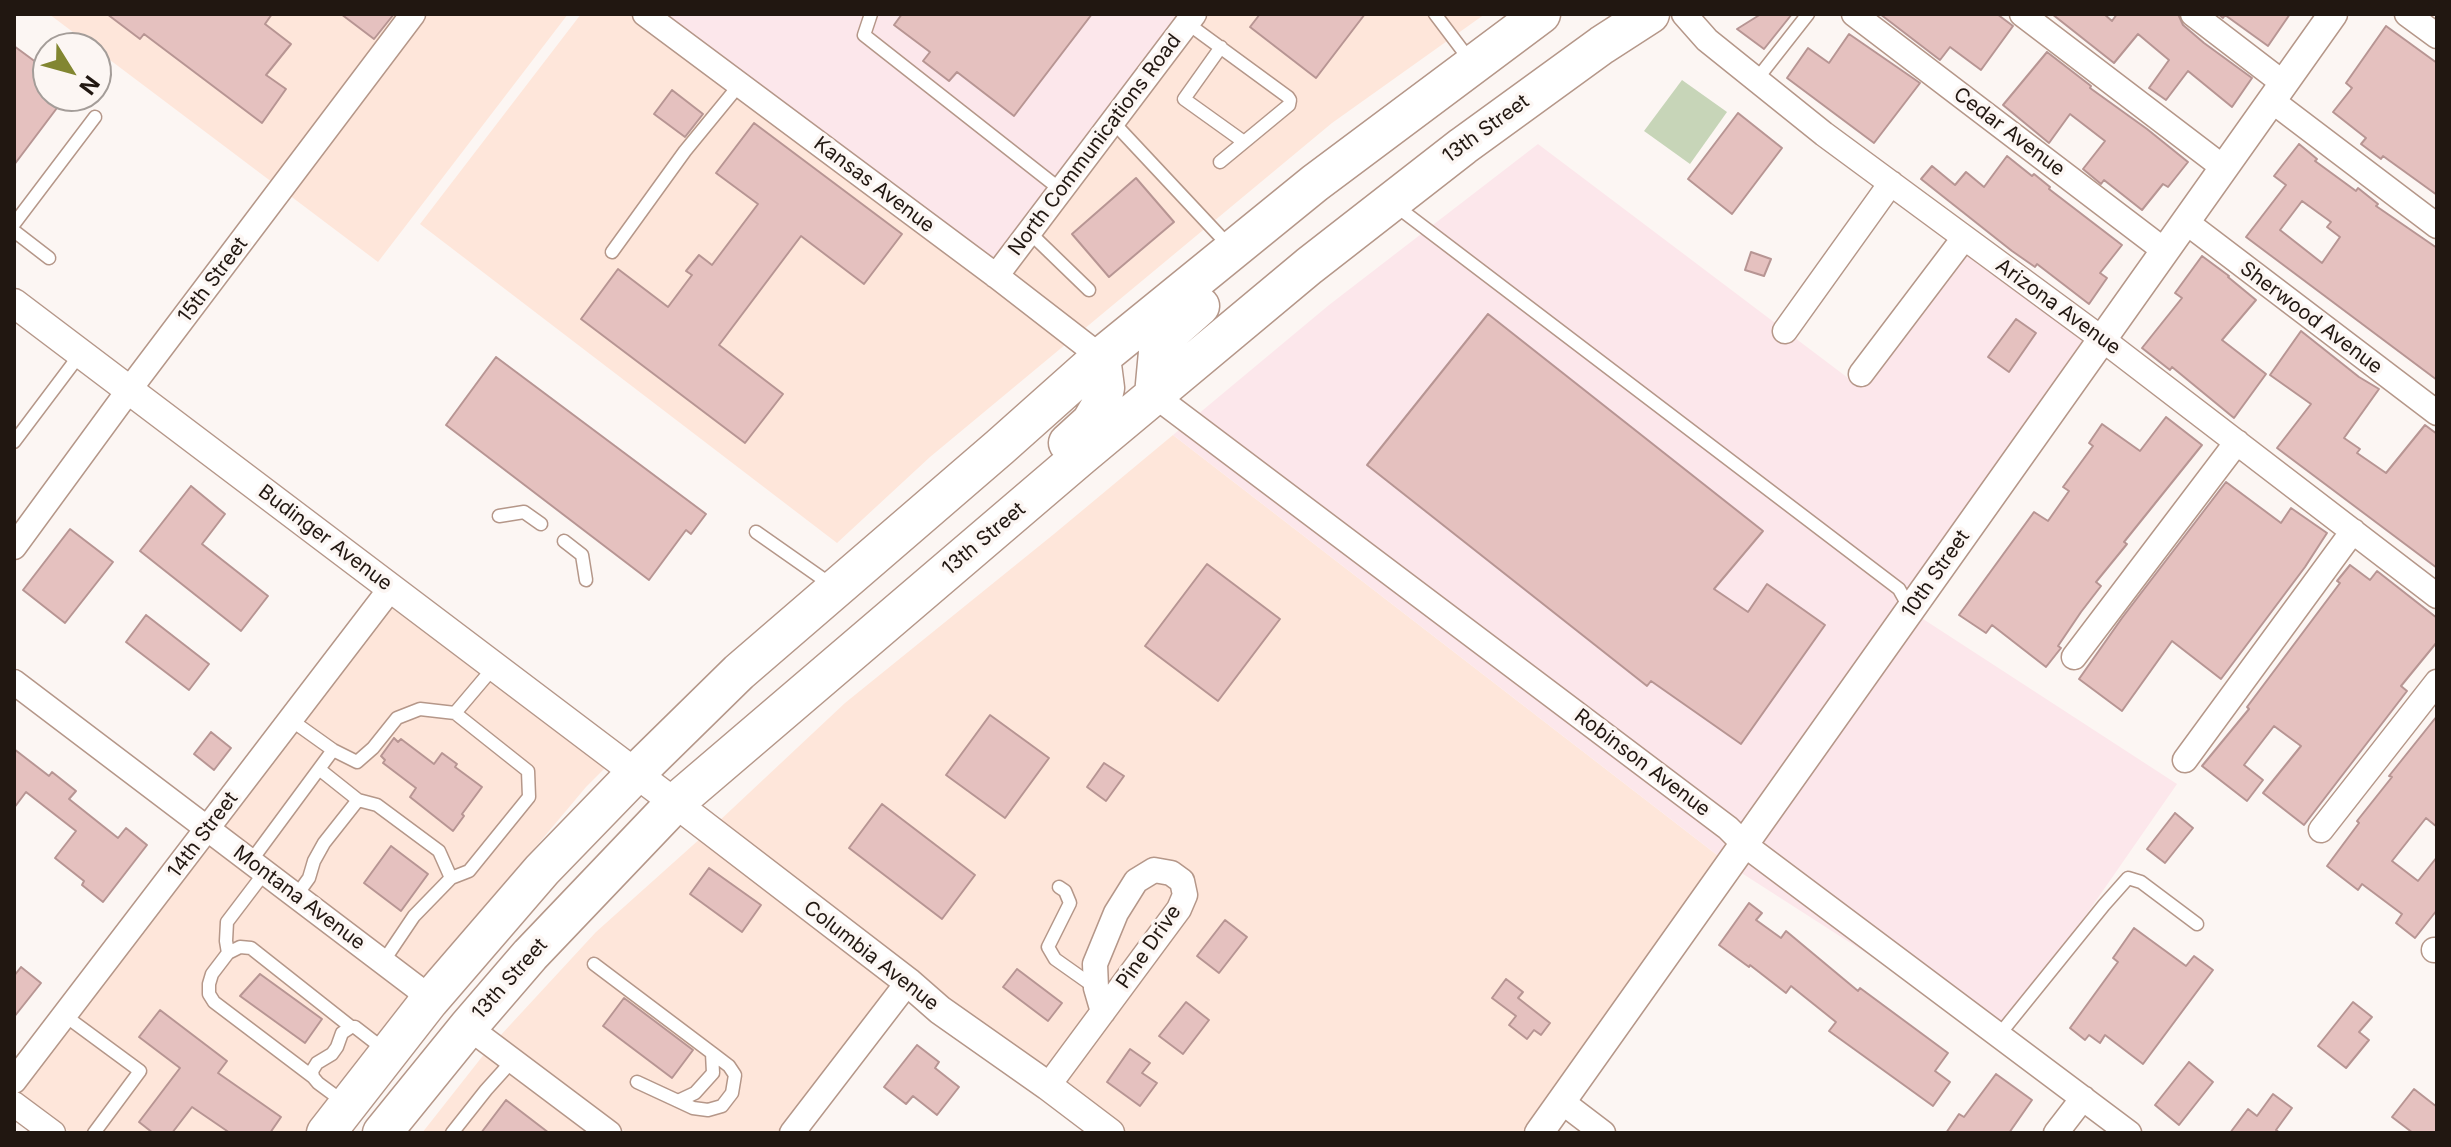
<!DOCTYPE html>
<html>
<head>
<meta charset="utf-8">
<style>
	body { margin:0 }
	#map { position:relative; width:2451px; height:1147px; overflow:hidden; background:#fcf6f3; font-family:Inter,sans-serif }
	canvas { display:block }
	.frame { position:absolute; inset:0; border:16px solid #211711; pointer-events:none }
	.north { position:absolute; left:32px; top:32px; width:80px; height:80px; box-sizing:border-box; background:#fcf6f3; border:2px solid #a49d99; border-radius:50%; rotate:127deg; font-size:22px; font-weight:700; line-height:32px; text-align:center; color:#211711 }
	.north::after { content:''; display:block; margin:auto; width:28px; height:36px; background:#828631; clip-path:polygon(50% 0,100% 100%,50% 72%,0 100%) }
</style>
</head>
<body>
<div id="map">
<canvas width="2451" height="1147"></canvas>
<div class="frame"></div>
<div class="north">N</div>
</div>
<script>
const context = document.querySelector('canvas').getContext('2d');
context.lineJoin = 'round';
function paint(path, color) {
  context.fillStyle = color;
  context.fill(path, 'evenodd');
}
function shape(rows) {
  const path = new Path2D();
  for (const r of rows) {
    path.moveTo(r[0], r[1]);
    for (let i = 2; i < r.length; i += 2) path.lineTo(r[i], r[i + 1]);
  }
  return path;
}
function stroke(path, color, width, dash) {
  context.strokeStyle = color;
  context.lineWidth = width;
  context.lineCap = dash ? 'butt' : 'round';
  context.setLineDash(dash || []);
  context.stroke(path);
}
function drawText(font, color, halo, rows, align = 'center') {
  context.font = font + ' Inter,sans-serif';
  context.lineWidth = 7;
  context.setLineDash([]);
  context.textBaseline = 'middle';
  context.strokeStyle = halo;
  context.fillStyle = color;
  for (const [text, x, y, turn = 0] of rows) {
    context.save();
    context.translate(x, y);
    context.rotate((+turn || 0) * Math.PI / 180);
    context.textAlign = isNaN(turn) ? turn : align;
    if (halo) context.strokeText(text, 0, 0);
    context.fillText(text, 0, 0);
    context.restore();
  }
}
const built = shape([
	[49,14,568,14,378,262],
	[581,14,1485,14,1332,123,930,457,837,543,420,224],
	[1173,435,1721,858,1524,1133,1127,1133,1054,1078,947,1002,717,823,845,703,1054,534],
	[394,604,607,766,586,787,424,980,224,827],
	[702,837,892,983,777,1133,627,1133,499,1037,596,932],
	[211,844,411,997,309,1133,71,1133,19,1094],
	[485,1053,592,1133,422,1133]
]);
const industrial = shape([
	[635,14,1195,14,996,286],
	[1538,144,1856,384,1967,243,2088,339,1721,858,1173,435,1329,305],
	[1920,617,2177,784,2000,1039,1740,872]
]);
const green = shape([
	[1682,80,1727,112,1690,164,1644,131]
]);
const building = shape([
	[107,14,272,14,265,24,291,44,266,75,286,89,262,123,144,34,140,39,107,14],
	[341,14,394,14,374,39,341,14],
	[902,14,1092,14,1014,116,957,72,949,81,923,61,930,52,894,25,902,14],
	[1260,14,1365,14,1316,78,1250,27,1260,14],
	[1761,14,1792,14,1764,49,1737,29,1761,14],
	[1880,14,1997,14,2013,26,1981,70,1950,47,1940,60,1880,14],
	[2052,14,2104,14,2112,21,2117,14,2178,14,2183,25,2204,43,2252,78,2232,107,2188,71,2166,100,2149,88,2169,60,2138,34,2114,63,2052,14],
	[2218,14,2290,14,2268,46,2225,15,2223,18,2218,14],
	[2386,26,2437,63,2437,195,2383,156,2381,159,2361,144,2366,138,2333,112,2352,88,2346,83,2386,26],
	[1849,34,1920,83,1874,143,1787,78,1808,48,1829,63,1849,34],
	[14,46,48,71,48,96,66,96,14,165,14,46],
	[2047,52,2091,86,2090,88,2147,129,2188,162,2168,187,2163,184,2142,210,2104,180,2101,184,2083,169,2105,141,2070,114,2049,143,2003,105,2047,52],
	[672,90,703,114,685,137,654,114,672,90],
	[1738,113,1782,148,1732,214,1688,179,1738,113],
	[754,123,902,234,864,284,801,236,719,345,783,394,745,443,581,319,618,269,668,307,692,275,686,271,699,255,712,265,758,204,716,173,754,123],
	[2299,144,2317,159,2315,161,2356,191,2358,188,2378,204,2376,206,2437,248,2437,380,2246,237,2286,185,2274,176,2299,144],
	[2302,201,2331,222,2327,227,2340,237,2322,263,2280,230,2302,201],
	[2007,156,2032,176,2034,174,2050,187,2049,189,2122,245,2100,273,2107,278,2089,304,2037,264,2035,267,2012,251,1921,179,1932,166,1955,185,1966,172,1984,187,2007,156],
	[1136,178,1174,222,1109,277,1072,234,1136,178],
	[1751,252,1771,259,1764,276,1745,270,1751,252],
	[2202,256,2229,276,2228,277,2256,300,2222,340,2266,374,2234,418,2172,367,2170,370,2142,348,2182,298,2175,293,2202,256],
	[1488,314,1763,531,1714,589,1748,612,1767,584,1825,625,1741,744,1651,681,1647,686,1367,465,1488,314],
	[2016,319,2036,333,2009,372,1988,357,2016,319],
	[2301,331,2359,377,2379,389,2344,438,2360,449,2357,453,2386,473,2425,425,2437,434,2437,568,2277,448,2311,404,2270,375,2301,331],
	[496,357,706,514,691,534,686,530,649,580,446,425,496,357],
	[2166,417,2202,445,2124,542,2127,544,2096,582,2101,586,2081,612,2058,646,2061,648,2046,667,1992,625,1986,633,1959,615,2034,512,2048,521,2069,491,2063,487,2093,446,2089,443,2102,424,2140,451,2166,417],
	[2226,482,2281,523,2291,508,2327,533,2305,567,2221,679,2172,641,2122,711,2079,679,2122,618,2226,482],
	[191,486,225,514,202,544,268,596,241,631,140,551,191,486],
	[70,529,113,562,65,623,23,590,70,529],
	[1207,564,1280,619,1218,701,1145,646,1207,564],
	[2350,565,2370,580,2377,571,2437,618,2437,642,2401,686,2407,691,2304,825,2263,793,2301,746,2274,726,2244,765,2263,780,2247,801,2202,766,2249,709,2247,707,2340,583,2337,581,2350,565],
	[146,615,209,664,189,690,126,642,146,615],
	[990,715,1049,758,1005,818,946,775,990,715],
	[2437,716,2437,827,2426,818,2392,861,2418,881,2437,857,2437,910,2415,938,2396,923,2402,914,2362,884,2358,890,2327,866,2359,823,2357,821,2392,777,2389,776,2437,716],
	[211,732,231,748,214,770,194,754,211,732],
	[394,738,398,742,401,739,434,764,442,753,457,764,455,767,482,787,462,814,464,816,453,831,410,797,416,788,383,763,385,760,381,756,394,738],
	[14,749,49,776,52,772,76,791,69,799,118,838,126,828,147,845,103,902,82,885,84,881,55,858,76,831,26,792,14,808,14,749],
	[1104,763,1124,776,1106,801,1087,787,1104,763],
	[882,804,975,875,942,919,849,848,882,804],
	[2175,813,2193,828,2165,863,2147,849,2175,813],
	[391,846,428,874,401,911,364,883,391,846],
	[709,868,761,905,742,932,690,894,709,868],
	[1749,903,1762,913,1756,920,1781,938,1786,931,1858,991,1860,988,1948,1053,1935,1071,1950,1082,1933,1106,1829,1031,1836,1022,1791,986,1786,993,1750,965,1749,967,1719,945,1749,903],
	[1225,920,1247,937,1219,973,1197,956,1225,920],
	[2134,928,2186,966,2194,956,2213,970,2143,1064,2105,1035,2100,1043,2089,1035,2085,1040,2070,1028,2118,962,2113,958,2134,928],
	[21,967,41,983,14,1017,14,976,21,967],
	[1017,969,1062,1003,1048,1021,1003,987,1017,969],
	[260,974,322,1019,305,1043,240,996,260,974],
	[1506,979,1523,992,1518,998,1550,1023,1541,1035,1534,1030,1527,1039,1509,1025,1516,1016,1492,998,1506,979],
	[624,998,693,1050,672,1078,603,1026,624,998],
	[1186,1002,1209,1020,1183,1054,1159,1036,1186,1002],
	[2353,1002,2372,1017,2359,1032,2369,1040,2346,1068,2318,1046,2353,1002],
	[160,1010,227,1061,218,1073,281,1117,270,1133,230,1133,192,1107,172,1133,153,1133,139,1122,180,1068,139,1037,160,1010],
	[917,1045,939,1062,935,1068,959,1087,937,1115,913,1096,906,1104,884,1087,917,1045],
	[1130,1049,1150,1063,1142,1073,1157,1083,1140,1106,1107,1082,1130,1049],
	[2189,1062,2213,1082,2179,1125,2155,1105,2189,1062],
	[1996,1074,2032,1100,2009,1133,1946,1133,1959,1114,1964,1117,1996,1074],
	[2414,1089,2437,1107,2437,1133,2413,1133,2392,1117,2414,1089],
	[2273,1094,2292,1108,2276,1130,2280,1133,2230,1133,2248,1109,2257,1116,2273,1094],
	[506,1100,549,1133,481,1133,506,1100]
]);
const service = shape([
	[871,14,864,35,1061,190],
	[1435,14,1472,63],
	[1187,23,1288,97,1290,100,1289,105,1220,162],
	[1221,47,1184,99,1244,142],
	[1757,79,1808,14],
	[1113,122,1231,248],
	[1396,206,1899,589,1909,607],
	[14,224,95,117],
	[14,231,49,258],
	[1029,232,1089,290],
	[612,252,685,151,740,84],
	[14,442,81,353],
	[499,516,524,512,541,524],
	[756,532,833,586],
	[564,541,582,555,586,580],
	[291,720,333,750,357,762,373,748,397,718,420,709,455,713],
	[319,769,358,800],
	[251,861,333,750],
	[1059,887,1065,891,1070,903,1048,947,1055,959,1096,988],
	[296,896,309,878,314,861,324,843,358,800,377,805,439,851,451,878],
	[228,953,226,941,227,922,265,872],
	[383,962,414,916,451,878,469,871,529,797,528,771,455,713,494,667],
	[594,964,712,1053,713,1073,695,1093,678,1101,637,1082],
	[64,1015,140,1071,94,1133],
	[1999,1035,2104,905,2128,878,2141,882,2197,924],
	[313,1077,214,1002,209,994,209,984,212,974,228,953,240,947,251,948,351,1027],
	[678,1101,693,1108,708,1110,722,1106,732,1093,735,1075,729,1066,712,1053],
	[345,1103,318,1083,313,1077,312,1071,317,1063,332,1054,337,1047,342,1033,351,1027,355,1027,386,1051],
	[452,1133,486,1090,513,1060]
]);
const minor = shape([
	[645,14,999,278,1101,357],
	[1684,14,1707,40,1824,134,2102,339,2437,596],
	[1854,14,2165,251],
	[2022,14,2224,168],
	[2193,14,2283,83],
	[2407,14,2437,36],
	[2271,100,2437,226],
	[2186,222,2437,413],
	[996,276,1194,14],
	[1785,331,1891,183],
	[1861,374,1964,238],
	[1154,395,1728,828,1745,845,2129,1133],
	[14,547,129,390,413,14],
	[2074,657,2237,442],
	[14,682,416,987,429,1001],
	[2185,760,2353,531],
	[2321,830,2437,682],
	[2434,950,2437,950],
	[468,1027,609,1133],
	[14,1081,391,588],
	[1048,1086,1179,909,1185,895,1182,881,1171,873,1154,870,1136,881,1116,913,1095,964,1096,988,1103,1012],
	[1561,1101,1603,1133],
	[14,1104,53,1133],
	[792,1133,908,982],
	[2056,1133,2083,1098]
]);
const tertiary = shape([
	[14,303,675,803,908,982,940,1010,1048,1086,1110,1133],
	[1539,1133,2333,14]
]);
const trunk = shape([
	[1154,395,1158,352,1164,338,1200,306],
	[1068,443,1091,422,1101,405,1105,388,1101,357],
	[326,1133,429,1001,542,870,635,774,739,672,1000,447,1101,357,1315,183,1541,14],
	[382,1133,468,1027,530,955,675,803,1080,457,1309,266,1463,146,1602,45,1650,14]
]);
const streetNames = [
	["13th Street",1486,129,-36],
	["Cedar Avenue",2009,132,37],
	["North Communications Road",1095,145,-53],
	["Kansas Avenue",874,185,37],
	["15th Street",213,280,-53],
	["Arizona Avenue",2058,307,36],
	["Sherwood Avenue",2311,318,37],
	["Budinger Avenue",325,538,37],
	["13th Street",984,539,-40],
	["10th Street",1936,574,-55],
	["Robinson Avenue",1642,763,37],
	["14th Street",203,835,-53],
	["Montana Avenue",299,898,37],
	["Pine Drive",1149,947,-55],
	["Columbia Avenue",871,956,38],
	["13th Street",510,979,-48]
];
paint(built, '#fee6da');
paint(industrial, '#fce7eb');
paint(green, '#c7d5b8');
paint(building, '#e5c1bf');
stroke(building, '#b79593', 2);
stroke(service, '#b59789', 15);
stroke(minor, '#b59789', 27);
stroke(tertiary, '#b59789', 31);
stroke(trunk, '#b59789', 41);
stroke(service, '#fff', 12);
stroke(minor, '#fff', 24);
stroke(tertiary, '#fff', 28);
stroke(trunk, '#fff', 38);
drawText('20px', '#211711', '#fcf6f3', streetNames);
</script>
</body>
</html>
